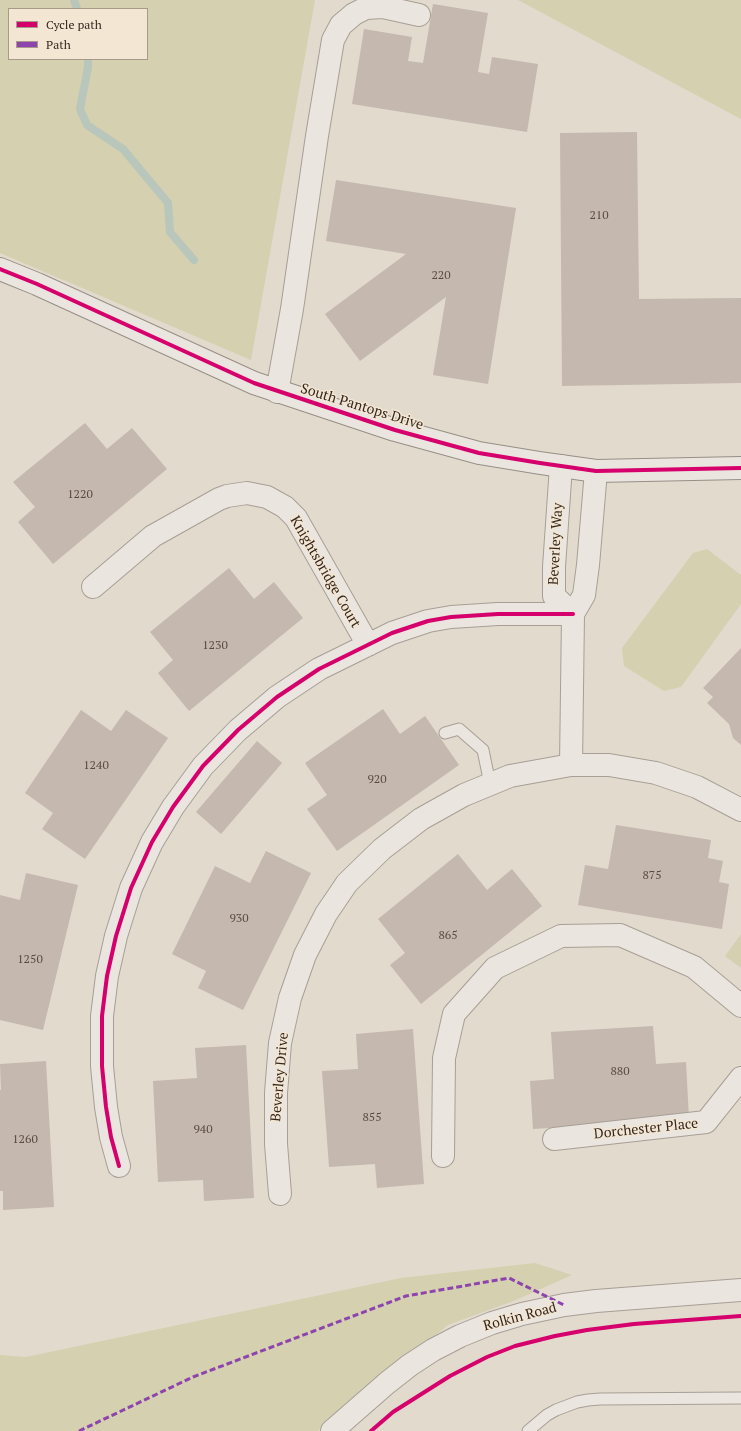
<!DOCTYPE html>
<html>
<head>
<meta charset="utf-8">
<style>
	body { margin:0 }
	#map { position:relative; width:741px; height:1431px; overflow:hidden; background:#e2dacd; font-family:"PT Serif",serif }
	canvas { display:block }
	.legend { position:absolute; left:8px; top:8px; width:140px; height:52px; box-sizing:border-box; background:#f3e6d3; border:1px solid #a79a8b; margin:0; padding:5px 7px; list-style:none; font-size:12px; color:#35271f }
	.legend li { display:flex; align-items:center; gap:8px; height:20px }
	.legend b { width:20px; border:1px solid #a79a8b }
</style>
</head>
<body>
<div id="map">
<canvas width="741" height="1431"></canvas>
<ul class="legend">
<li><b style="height:5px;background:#d6006c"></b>Cycle path</li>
<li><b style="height:5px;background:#8e44ad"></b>Path</li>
</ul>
</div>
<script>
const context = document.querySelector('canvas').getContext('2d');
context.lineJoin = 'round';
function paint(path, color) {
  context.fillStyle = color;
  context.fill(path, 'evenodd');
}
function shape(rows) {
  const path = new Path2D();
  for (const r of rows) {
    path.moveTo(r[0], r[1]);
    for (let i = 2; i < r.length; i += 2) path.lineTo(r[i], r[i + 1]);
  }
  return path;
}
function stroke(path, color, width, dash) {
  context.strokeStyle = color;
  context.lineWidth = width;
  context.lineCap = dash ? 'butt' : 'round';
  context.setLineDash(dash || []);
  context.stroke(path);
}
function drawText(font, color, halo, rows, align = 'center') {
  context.font = font + ' "PT Serif",serif';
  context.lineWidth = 3;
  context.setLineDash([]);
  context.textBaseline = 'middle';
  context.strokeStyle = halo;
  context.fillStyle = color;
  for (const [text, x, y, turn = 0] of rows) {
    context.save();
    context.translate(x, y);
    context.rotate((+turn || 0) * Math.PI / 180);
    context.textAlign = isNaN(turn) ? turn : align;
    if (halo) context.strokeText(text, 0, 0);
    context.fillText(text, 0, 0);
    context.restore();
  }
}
const green = shape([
	[0,0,315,0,251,360,0,253],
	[9,9,147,9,147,59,9,59],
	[518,0,741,0,741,119],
	[707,549,741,575,741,604,681,687,664,691,624,666,622,648,693,553],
	[741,934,741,968,725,956],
	[535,1263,572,1275,516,1300,448,1325,318,1431,0,1431,0,1355,26,1357,401,1278]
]);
const stream = shape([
	[74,0,77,9],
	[88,59,88,67,80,109,87,125,123,149,168,203,170,232,194,260]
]);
const building = shape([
	[433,4,488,13,478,72,489,74,492,57,538,64,527,132,352,104,364,29,412,37,408,61,423,63],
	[637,132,639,299,741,298,741,383,562,386,560,133],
	[336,180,516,208,488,384,433,375,446,297,360,361,325,314,406,254,326,241],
	[85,423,107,449,132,428,167,469,53,564,18,522,35,507,13,482],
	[229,568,254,599,274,582,303,618,189,711,158,673,173,660,150,632],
	[741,648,741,745,733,738,729,724,707,703,713,697,703,688],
	[383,709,400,734,425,716,459,765,337,851,307,809,327,795,305,763],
	[81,710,111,731,126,710,168,738,85,859,42,829,53,813,25,793],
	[257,741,282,763,221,834,196,812],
	[616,825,711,840,708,858,723,861,719,882,729,884,722,929,578,905,585,865,608,869],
	[266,851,311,873,243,1010,198,988,206,971,172,954,215,866,250,883],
	[458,854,487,890,512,869,542,906,421,1004,390,965,405,953,378,919],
	[26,873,78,885,43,1030,0,1020,0,895,20,900],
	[653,1026,656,1064,686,1062,689,1119,533,1129,530,1081,554,1079,551,1032],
	[413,1029,424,1184,377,1188,375,1164,329,1167,322,1071,358,1069,356,1034],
	[246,1045,254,1198,204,1201,203,1180,158,1182,153,1081,197,1078,195,1048],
	[46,1061,54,1207,3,1210,3,1191,0,1191,0,1090,1,1090,0,1064]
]);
const lane = shape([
	[445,733,459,729,483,750,490,784],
	[528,1431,547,1415,556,1410,577,1402,588,1400,600,1399,741,1398]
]);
const street = shape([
	[277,392,292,309,317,136,333,40,341,25,354,14,366,8,383,7,419,15],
	[561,466,554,567,554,596,573,614],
	[93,587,153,536,219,499,227,496,247,493,267,497,285,507,296,518,368,645],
	[571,765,573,614,584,595,588,565,596,471],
	[554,1139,706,1122,741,1078],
	[443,1156,444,1058,454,1014,495,968,561,936,620,935,694,967,741,1006],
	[119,1166,111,1137,106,1107,102,1066,102,1016,107,976,116,936,131,888,152,842,173,807,203,766,238,730,277,697,319,669,392,633,428,621,451,617,498,614,573,614],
	[280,1194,276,1144,276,1093,280,1043,290,998,305,955,326,914,347,883,382,849,421,819,464,795,510,776,571,765,609,765,656,773,697,787,741,810],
	[332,1431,387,1383,410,1365,433,1350,460,1336,492,1323,522,1314,564,1305,596,1301,741,1290]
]);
const secondary = shape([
	[0,269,37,284,254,383,395,430,479,453,540,463,596,471,741,468]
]);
const quiet = shape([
	[79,1431,193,1377,406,1296,509,1278,564,1305]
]);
const cycleway = shape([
	[0,269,37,284,254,383,395,430,479,453,540,463,596,471,741,468],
	[119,1166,111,1137,106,1107,102,1066,102,1016,107,976,116,936,131,888,152,842,173,807,203,766,238,730,277,697,319,669,392,633,428,621,451,617,498,614,573,614],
	[371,1431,393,1412,450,1376,487,1357,515,1346,555,1336,587,1330,634,1324,741,1316]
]);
const numberNames = [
	["210",599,216],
	["220",441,276],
	["1220",80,495],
	["1230",215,646],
	["1240",96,766],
	["920",377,780],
	["875",652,876],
	["930",239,919],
	["865",448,936],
	["1250",30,960],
	["880",620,1072],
	["855",372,1118],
	["940",203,1130],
	["1260",25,1140]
];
const streetNames = [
	["South Pantops Drive",362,407,17],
	["Beverley Way",556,544,-87],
	["Knightsbridge Court",325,572,60],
	["Beverley Drive",280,1077,-85],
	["Dorchester Place",646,1129,-6],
	["Rolkin Road",520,1317,-15]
];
paint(green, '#d4d0b0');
stroke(stream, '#b8c6bc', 8);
paint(building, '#c5b8ae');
stroke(lane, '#a79f96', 13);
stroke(street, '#a79f96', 24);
stroke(secondary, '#978f86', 24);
stroke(lane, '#eae5de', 11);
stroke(street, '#eae5de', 22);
stroke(secondary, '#eae5de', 22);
stroke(quiet, '#8e44ad', 3, [6, 3]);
stroke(cycleway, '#d6006c', 4);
drawText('12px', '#594b43', null, numberNames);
drawText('14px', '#35271f', '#f3e6d3', streetNames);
</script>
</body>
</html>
